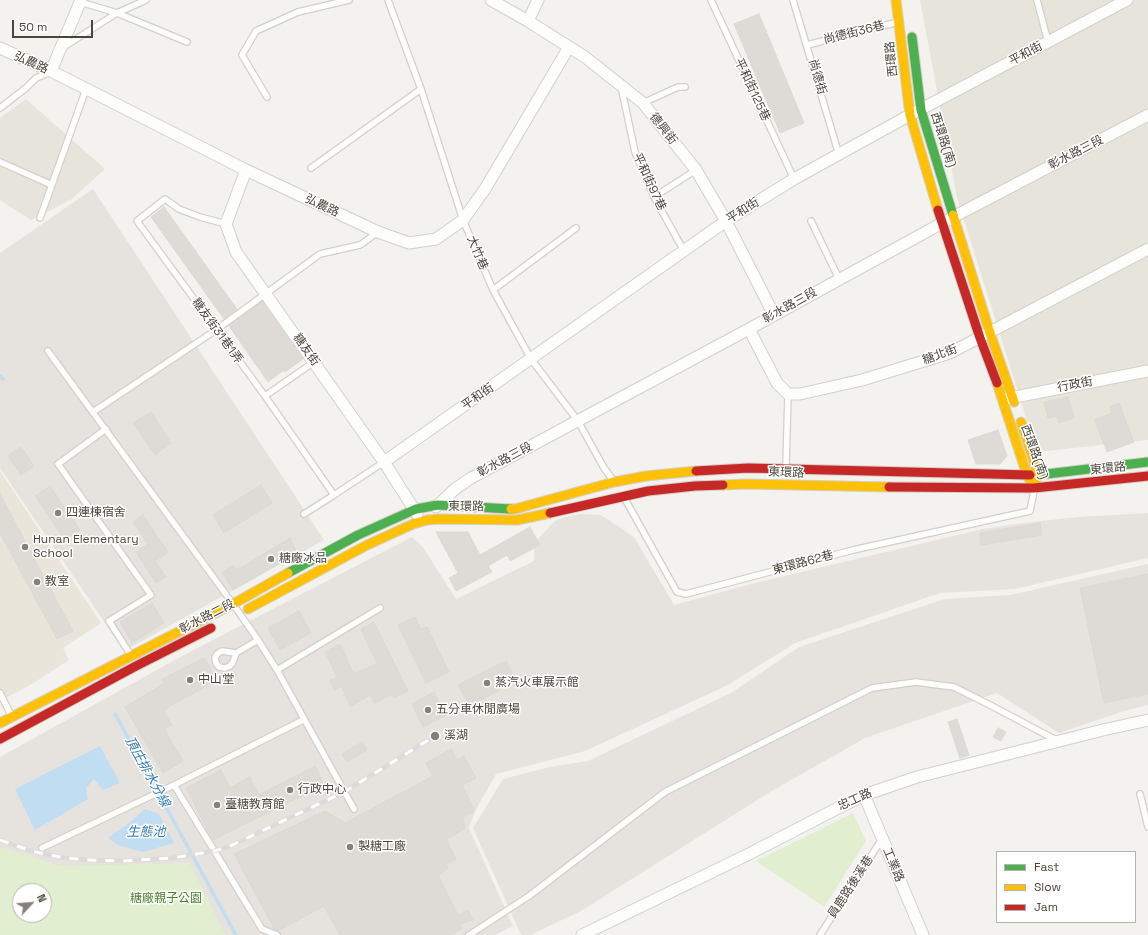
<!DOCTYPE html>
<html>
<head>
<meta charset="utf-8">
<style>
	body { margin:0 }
	#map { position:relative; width:1148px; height:935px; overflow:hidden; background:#f4f2ee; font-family:"Space Grotesk",sans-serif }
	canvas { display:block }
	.legend { position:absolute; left:996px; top:851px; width:140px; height:72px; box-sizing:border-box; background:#fff; border:1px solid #b7b4b0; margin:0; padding:5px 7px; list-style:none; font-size:12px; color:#4b4439 }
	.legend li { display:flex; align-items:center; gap:8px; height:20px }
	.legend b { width:20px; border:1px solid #b7b4b0 }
	.north { position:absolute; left:12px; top:883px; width:40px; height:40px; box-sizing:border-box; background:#fff; border:1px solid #b7b4b0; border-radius:50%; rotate:64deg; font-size:11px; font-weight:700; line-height:16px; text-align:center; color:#4b4439 }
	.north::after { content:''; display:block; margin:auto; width:14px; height:18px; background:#868178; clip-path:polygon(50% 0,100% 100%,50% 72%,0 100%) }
	.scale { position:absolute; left:12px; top:20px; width:81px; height:18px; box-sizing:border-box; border:2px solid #4b4439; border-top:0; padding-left:5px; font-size:12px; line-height:14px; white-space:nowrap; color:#4b4439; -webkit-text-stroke:3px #fff; paint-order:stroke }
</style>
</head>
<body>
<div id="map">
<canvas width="1148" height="935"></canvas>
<ul class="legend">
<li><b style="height:5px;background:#4caf50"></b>Fast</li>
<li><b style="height:5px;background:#ffc107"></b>Slow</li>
<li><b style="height:5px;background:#c62828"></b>Jam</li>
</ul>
<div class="north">N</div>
<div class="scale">50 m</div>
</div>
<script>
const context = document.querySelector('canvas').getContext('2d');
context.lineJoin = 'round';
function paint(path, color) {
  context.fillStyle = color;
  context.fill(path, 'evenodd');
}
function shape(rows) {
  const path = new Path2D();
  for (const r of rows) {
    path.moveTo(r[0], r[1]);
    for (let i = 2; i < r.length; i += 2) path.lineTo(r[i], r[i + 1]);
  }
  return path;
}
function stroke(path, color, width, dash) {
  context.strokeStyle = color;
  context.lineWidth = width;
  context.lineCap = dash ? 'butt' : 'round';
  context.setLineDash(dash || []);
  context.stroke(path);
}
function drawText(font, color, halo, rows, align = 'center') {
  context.font = font + ' "Space Grotesk","Noto Sans TC",sans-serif';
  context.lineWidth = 3;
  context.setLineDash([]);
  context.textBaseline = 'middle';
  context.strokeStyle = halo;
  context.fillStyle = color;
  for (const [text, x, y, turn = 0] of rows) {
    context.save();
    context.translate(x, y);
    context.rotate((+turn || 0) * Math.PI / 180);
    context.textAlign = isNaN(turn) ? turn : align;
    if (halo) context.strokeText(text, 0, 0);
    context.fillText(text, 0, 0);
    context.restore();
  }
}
const residential = shape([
	[920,0,1148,0,1148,440,1037,452,957,198],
	[26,99,105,169,72,199,31,220,0,200,0,118]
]);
const industrial = shape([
	[93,189,324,540,124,651,0,468,0,253],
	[1148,513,1148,558,1015,589,940,593,795,643,728,685,585,751,496,774,475,811,469,828,513,926,495,935,225,935,189,863,61,870,0,853,0,757,182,656,412,537,422,546,456,599,534,561,535,542,555,521,565,517,581,514,601,515,634,537,674,605,751,584,983,529,1023,523,1078,517],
	[1148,564,1148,705,1124,711,1059,733,997,693,865,738,770,792,581,911,530,935,521,935,473,828,503,779,550,767,588,761,731,693,799,647,945,599,1010,595]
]);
const education = shape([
	[0,471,101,623,63,648,69,660,32,684,0,701]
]);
const green = shape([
	[853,813,866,841,824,907,756,861],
	[0,847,61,866,189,863,225,935,0,935],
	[20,891,44,891,44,915,20,915]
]);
const parking = shape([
	[143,275,184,335,154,358,113,298],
	[186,351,231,413,197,441,154,376],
	[0,388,21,421,0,435],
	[219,462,237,490,190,521,172,492],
	[103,537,146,594,104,620,67,561],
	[185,702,216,757,191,771,172,736,179,732,167,712]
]);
const water = shape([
	[100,746,120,783,103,790,94,779,86,788,88,799,35,830,15,789],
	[145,809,159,814,174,843,143,852,118,845,108,838,129,823]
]);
const stream = shape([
	[0,376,3,379],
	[115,714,236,935]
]);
const building = shape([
	[759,14,804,123,780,133,734,24,759,14],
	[164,207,237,309,224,319,151,217,164,207],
	[262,301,303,359,285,372,284,370,268,382,229,326,262,301],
	[1068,397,1074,418,1059,423,1057,416,1048,418,1044,402,1068,397],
	[1119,403,1134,442,1107,452,1095,420,1112,413,1110,407,1119,403],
	[151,412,171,443,155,455,133,423,151,412],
	[998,430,1007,456,1000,464,976,464,968,440,998,430],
	[21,447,34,466,21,475,8,456,21,447],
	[261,485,272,503,224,533,213,515,261,485],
	[50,486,80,530,65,540,35,496,50,486],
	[0,494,73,631,57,639,0,533,0,494],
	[143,515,168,552,155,561,166,577,156,583,136,552,148,544,133,522,143,515],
	[1040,523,1042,535,981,545,980,533,1040,523],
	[530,527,540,545,510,561,507,555,488,566,492,572,456,591,449,578,458,573,436,532,468,532,480,555,530,527],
	[290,538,297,553,233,590,222,572,233,565,237,570,290,538],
	[1148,574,1148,694,1104,703,1080,588,1148,574],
	[152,603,164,623,132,643,120,622,152,603],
	[299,611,311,633,280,650,268,628,299,611],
	[415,617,421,629,427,627,449,672,426,683,398,625,415,617],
	[374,622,408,691,394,698,392,694,375,703,370,695,350,707,342,686,334,690,330,680,337,677,325,652,340,644,354,674,377,663,361,629,374,622],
	[204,658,217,680,163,710,172,725,164,729,183,761,163,773,125,707,165,683,163,679,204,658],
	[506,661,516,681,470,706,458,685,506,661],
	[434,692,445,716,423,727,412,704,434,692],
	[957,719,969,755,960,758,948,722,957,719],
	[998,728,1006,732,1001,741,993,737,998,728],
	[362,742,367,750,347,762,342,754,362,742],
	[451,749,457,760,464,756,476,778,462,785,475,811,463,817,465,829,446,839,456,859,446,864,448,869,438,875,458,915,468,910,473,920,459,924,461,929,450,935,340,935,324,906,278,931,275,930,234,854,325,811,345,823,433,776,426,763,451,749],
	[315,766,324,785,213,840,186,788,221,770,230,788,250,777,259,795,315,766]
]);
const lane = shape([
	[388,0,421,89,463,220,493,290,531,359,578,421,604,468,613,480],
	[711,0,794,179],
	[793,0,839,155],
	[1037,0,1048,42],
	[80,2,117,13,187,42],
	[807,45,898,22],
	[62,48,117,13,146,0],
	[621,86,635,152,654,197,684,251],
	[267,97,242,55,256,31,298,12,349,0],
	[643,103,678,87,685,87],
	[0,108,26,88,36,78,51,72],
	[0,162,52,185],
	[311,168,421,89],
	[654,197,696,170],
	[40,218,86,89],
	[811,221,839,279],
	[226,224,200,217,179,209,165,199,137,221,265,396,334,495,304,514],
	[493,290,576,228],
	[48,351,233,604,258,640,277,670,354,809],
	[265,396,314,362],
	[93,412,216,330,320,254,360,245,378,232],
	[106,429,58,464,151,595,109,621,130,654],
	[786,466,788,394],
	[334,495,384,462],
	[625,499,677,592,686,594,853,550,1030,511,1034,491],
	[236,653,233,662,230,666,225,668,219,667,216,663,215,658,217,654,222,651,236,653,258,640],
	[277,670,380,608],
	[0,693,11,715],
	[1140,794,1148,827],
	[42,848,174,785],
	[277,935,262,929,174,785,303,720],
	[469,935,529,896,665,792,872,688,916,682,954,687,990,705,1056,740],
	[820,935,882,839]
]);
const street = shape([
	[491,0,528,21,585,57,643,103,696,170,726,221,774,315],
	[528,21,538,0],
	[0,48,51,71,246,170,378,232,409,243,436,239,463,220,485,189,569,47],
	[51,71,81,0],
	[246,170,226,224,236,252,384,462,417,514],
	[749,329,777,383,788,394,800,394,862,380,950,353,1148,249],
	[1005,399,1148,371],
	[384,462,726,221,794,179,910,115,1127,0],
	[436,507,455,489,471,478,749,329,955,216,1148,115],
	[864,795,923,935],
	[582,935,747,855,840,807,864,795,917,777,1107,729,1148,720]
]);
const fast = shape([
	[912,37,921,110,953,215],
	[1030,475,1038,475,1148,462],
	[288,573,358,535,416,509,438,505,511,509]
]);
const slow = shape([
	[896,0,910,115,938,210],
	[953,215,990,333,1014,402],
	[997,383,1027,475,1032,484],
	[1021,422,1038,475,1035,485],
	[723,485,746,484,889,487],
	[511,509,515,509,614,482,646,476,696,471],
	[248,609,367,545,413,524,427,520,438,519,517,520,550,513],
	[0,723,233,604,288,573]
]);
const jam = shape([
	[938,210,980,338,997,383],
	[696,471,748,468,1030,475],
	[889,487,1034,488,1148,476],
	[550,513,648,491,695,486,723,485],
	[0,739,136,666,211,628]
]);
const rail = shape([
	[0,840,31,851,65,858,89,860,122,861,172,858,214,851,228,847,344,792,435,736]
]);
const markers = [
	[58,513,4,"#868178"],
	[25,547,4,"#868178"],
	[271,559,4,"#868178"],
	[37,582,4,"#868178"],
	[190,680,4,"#868178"],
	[487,683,4,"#868178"],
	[428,710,4,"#868178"],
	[435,736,5,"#868178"],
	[290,790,4,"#868178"],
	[217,805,4,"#868178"],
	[350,847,4,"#868178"]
];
const streetNames = [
	["尚德街36巷",854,33,-14],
	["平和街",1026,54,-28],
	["西環路",892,59,-96],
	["弘農路",31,63,24],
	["尚德街",817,77,74],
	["平和街125巷",752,90,65],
	["德興街",663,129,52],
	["西環路(南)",943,140,72],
	["彰水路三段",1076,153,-27],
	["平和街97巷",649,182,65],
	["弘農路",322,206,25],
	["平和街",743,211,-32],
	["大竹巷",477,253,67],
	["彰水路三段",790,306,-29],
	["糖友街31巷1弄",217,331,54],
	["糖友街",306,350,55],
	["糖北街",940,355,-20],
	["行政街",1075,385,-11],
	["平和街",478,397,-35],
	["西環路(南)",1034,452,70],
	["彰水路三段",505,460,-28],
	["東環路",1108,469,-6],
	["東環路",786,473,2],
	["東環路",466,507,1],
	["東環路62巷",803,563,-15],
	["彰水路二段",207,617,-27],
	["忠工路",855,800,-24],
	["工業路",893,865,67],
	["員鹿路後溪巷",851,887,-57]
];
const poiNames = [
	["四連棟宿舍",66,513],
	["Hunan Elementary",33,540],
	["School",33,554],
	["糖廠冰品",279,559],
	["教室",45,582],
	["中山堂",198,680],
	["蒸汽火車展示館",495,683],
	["五分車休閒廣場",436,710],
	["溪湖",444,736],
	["行政中心",298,790],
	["臺糖教育館",225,805],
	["製糖工廠",358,847]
];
const parkNames = [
	["糖廠親子公園",166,899]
];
const waterNames = [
	["頂庄排水分線",147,772,61],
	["生態池",146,832]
];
paint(residential, '#e7e4dc');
paint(industrial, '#e6e2de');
paint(education, '#eae5da');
paint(green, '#e1eecf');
paint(parking, '#e6e3df');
paint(water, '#c0ddf1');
stroke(stream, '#c0ddf1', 3.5);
paint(building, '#dedbd6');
stroke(building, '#dcd9d4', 1);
stroke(lane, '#d2d0cb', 8);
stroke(street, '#d2d0cb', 13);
stroke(fast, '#d3cfc5', 11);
stroke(slow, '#d3cfc5', 11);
stroke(jam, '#d3cfc5', 11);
stroke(lane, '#fdfdfc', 5.5);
stroke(street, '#fdfdfc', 11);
stroke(fast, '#4caf50', 9);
stroke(slow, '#ffc107', 9);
stroke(jam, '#c62828', 9);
stroke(rail, '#dbdbda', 4.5);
stroke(rail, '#fff', 3, [9]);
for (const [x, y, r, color] of markers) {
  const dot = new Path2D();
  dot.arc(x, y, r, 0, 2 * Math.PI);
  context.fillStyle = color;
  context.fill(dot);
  stroke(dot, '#fff', 1.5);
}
drawText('12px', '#4b4439', '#fff', streetNames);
drawText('12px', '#4b4439', '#fff', poiNames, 'left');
drawText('12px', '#4a7f2a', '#fff', parkNames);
drawText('italic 13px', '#2e7ab2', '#fff', waterNames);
</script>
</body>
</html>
